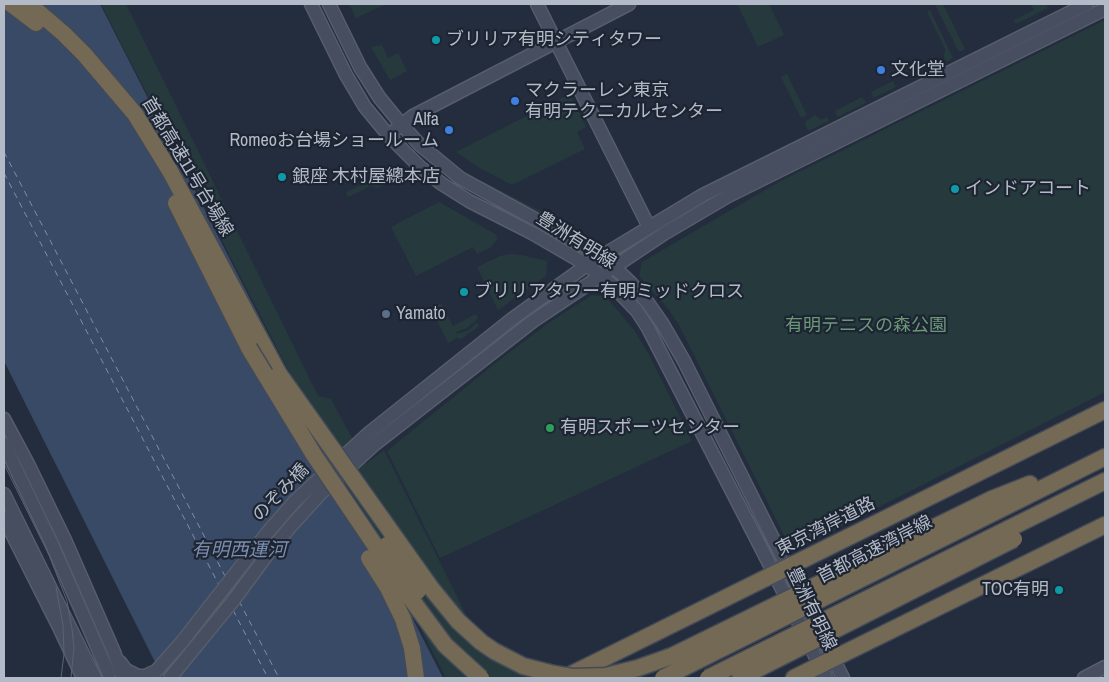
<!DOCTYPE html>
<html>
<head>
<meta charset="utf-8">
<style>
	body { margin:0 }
	#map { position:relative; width:1109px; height:682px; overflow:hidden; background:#242d3d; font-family:"Archivo Narrow",sans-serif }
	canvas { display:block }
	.frame { position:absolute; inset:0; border:5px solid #b3bac8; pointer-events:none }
</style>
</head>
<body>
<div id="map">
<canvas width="1109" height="682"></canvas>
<div class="frame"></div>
</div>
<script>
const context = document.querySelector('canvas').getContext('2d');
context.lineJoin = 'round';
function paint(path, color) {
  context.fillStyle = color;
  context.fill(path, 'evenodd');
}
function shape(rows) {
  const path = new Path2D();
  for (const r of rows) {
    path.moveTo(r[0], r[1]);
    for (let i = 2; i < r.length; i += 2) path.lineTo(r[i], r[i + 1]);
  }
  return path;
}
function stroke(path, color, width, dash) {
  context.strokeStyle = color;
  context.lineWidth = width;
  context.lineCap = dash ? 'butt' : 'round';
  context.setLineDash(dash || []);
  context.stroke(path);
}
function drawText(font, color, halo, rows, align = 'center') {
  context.font = font + ' "Archivo Narrow","Noto Sans JP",sans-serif';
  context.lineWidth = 4.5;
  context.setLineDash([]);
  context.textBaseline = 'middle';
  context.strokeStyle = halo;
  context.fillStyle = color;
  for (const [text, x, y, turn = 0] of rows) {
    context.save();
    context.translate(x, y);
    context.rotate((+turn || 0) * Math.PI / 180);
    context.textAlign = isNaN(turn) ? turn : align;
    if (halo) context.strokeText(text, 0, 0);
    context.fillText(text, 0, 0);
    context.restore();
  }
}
const green = shape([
	[101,4,126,4,318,396,331,399,366,464,384,450,482,647,539,678,446,678],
	[349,4,386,4,356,18],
	[737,4,769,4,784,35,758,47],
	[935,4,943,4,965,49,959,52],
	[1031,4,1046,4,1048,8,1016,24,1014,20,1034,10],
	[930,10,953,58,946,62,944,57,945,49,927,12],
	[1105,20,1105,392,804,545,786,539,679,325,669,310,639,276,642,262,779,182],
	[382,45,388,58,398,53,407,71,390,80,371,47],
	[787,74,807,115,801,118,781,77],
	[893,81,896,87,873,98,871,92],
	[570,94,586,127,577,132,585,149,512,185,478,167,456,152],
	[862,97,866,103,837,117,835,111],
	[815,115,821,120,827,117,829,121,808,131,805,124,805,122],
	[390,172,394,181,378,188,371,186,348,197,346,192],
	[482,181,550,216,549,218,481,183],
	[439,202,497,235,495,237,498,238,490,248,477,254,473,247,416,276,391,227],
	[511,254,521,255,547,261,546,276,498,310,477,267,500,256],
	[592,295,606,297,634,330,649,355,692,441,440,558,387,451,497,362,547,324],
	[441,303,453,326,476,314,478,319,467,328,456,332,457,334,469,330,477,322,479,326,461,339,457,338,448,343,431,308]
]);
const water = shape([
	[4,4,100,4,443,678,163,678,4,361]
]);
const ferry = shape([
	[4,152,225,576],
	[4,173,219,585],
	[239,601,279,678],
	[233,610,268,678]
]);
const secondary = shape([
	[311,4,346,75,365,107,389,136,421,168,442,184,469,201,532,233,587,265,614,287,637,311,648,328,775,575,826,678],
	[329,4,360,67,379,97,401,124,420,145,460,178,586,247,614,267,631,283,648,303,662,323,684,361,843,678],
	[537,4,649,227],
	[396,129,413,116,629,4],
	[4,419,28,464,65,540,114,652,123,678],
	[4,444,51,542,109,674],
	[4,494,95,678],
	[4,518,59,627,83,678],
	[120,662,126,670,138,676,145,676,156,671],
	[150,678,181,643,267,533,295,501,369,433,512,319,587,265,703,195,1087,4],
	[170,678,233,601,267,555,291,526,321,493,375,444,533,321,665,233,728,196,1105,9],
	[1084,678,1105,667]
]);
const highway = shape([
	[11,4,36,23],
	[29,4,64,34,84,54,135,114,170,171,279,374],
	[176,203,249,348],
	[992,499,1030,484],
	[999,510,1105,457],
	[1008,529,1105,481],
	[564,678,1105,410],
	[794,678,1105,525]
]);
const tram = shape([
	[4,464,49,555,67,601,72,629,74,647,71,678],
	[56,587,63,625,64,654,61,678]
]);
const highwayBridge = shape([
	[249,348,314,455,414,603,445,645,481,678],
	[279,374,431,588,458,621,481,642,494,651,523,666,554,674,573,677,606,676,638,668,672,656,992,499],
	[387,545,418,591],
	[369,558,388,588,403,619,412,648,416,678],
	[663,678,999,510],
	[708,678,1008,529],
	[740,678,1014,539]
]);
const markers = [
	[436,40,5,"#0f9aa8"],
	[881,70,5,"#3f7fe0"],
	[515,101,5,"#3f7fe0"],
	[449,130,5,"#3f7fe0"],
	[282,177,5,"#0f9aa8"],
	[955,189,5,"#0f9aa8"],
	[464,292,5,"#0f9aa8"],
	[386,314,5,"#5c6f8a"],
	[550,428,5,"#2e9e5b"],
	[1059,590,5,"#0f9aa8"]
];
const poiNames = [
	["ブリリア有明シティタワー",446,40],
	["文化堂",891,70],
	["マクラーレン東京",525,91],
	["有明テクニカルセンター",525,112],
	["Alfa",439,120,"right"],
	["Romeoお台場ショールーム",439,141,"right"],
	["銀座 木村屋總本店",292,177],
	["インドアコート",965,189],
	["ブリリアタワー有明ミッドクロス",474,292],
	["Yamato",396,314],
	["有明スポーツセンター",560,428],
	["TOC有明",1049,590,"right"]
];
const streetNames = [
	["首都高速11号台場線",187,167,59],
	["豊洲有明線",576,241,32],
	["のぞみ橋",281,493,-46],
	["東京湾岸道路",826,527,-27],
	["首都高速湾岸線",875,550,-27],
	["豊洲有明線",811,609,64]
];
const parkNames = [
	["有明テニスの森公園",866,326]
];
const waterNames = [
	["有明西運河",239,551]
];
paint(green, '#263a3e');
paint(water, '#394a66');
stroke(ferry, '#7c8eb0', 1, [6, 5]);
stroke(secondary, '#565d6b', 15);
stroke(highway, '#434a58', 19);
stroke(secondary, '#464e60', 12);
stroke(highway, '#736955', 16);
stroke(tram, '#5a6374', 1);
stroke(highwayBridge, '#434a58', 19, []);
stroke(highwayBridge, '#736955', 16);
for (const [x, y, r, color] of markers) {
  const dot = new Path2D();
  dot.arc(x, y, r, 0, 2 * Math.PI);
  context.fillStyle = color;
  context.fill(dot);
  stroke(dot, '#1d2432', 2);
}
drawText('18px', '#b3bac8', '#1d2432', poiNames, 'left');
drawText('18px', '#b3bac8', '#1d2432', streetNames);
drawText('18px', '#6b9978', '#1d2432', parkNames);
drawText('italic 19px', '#7c8eb0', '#1d2432', waterNames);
</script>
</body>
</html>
